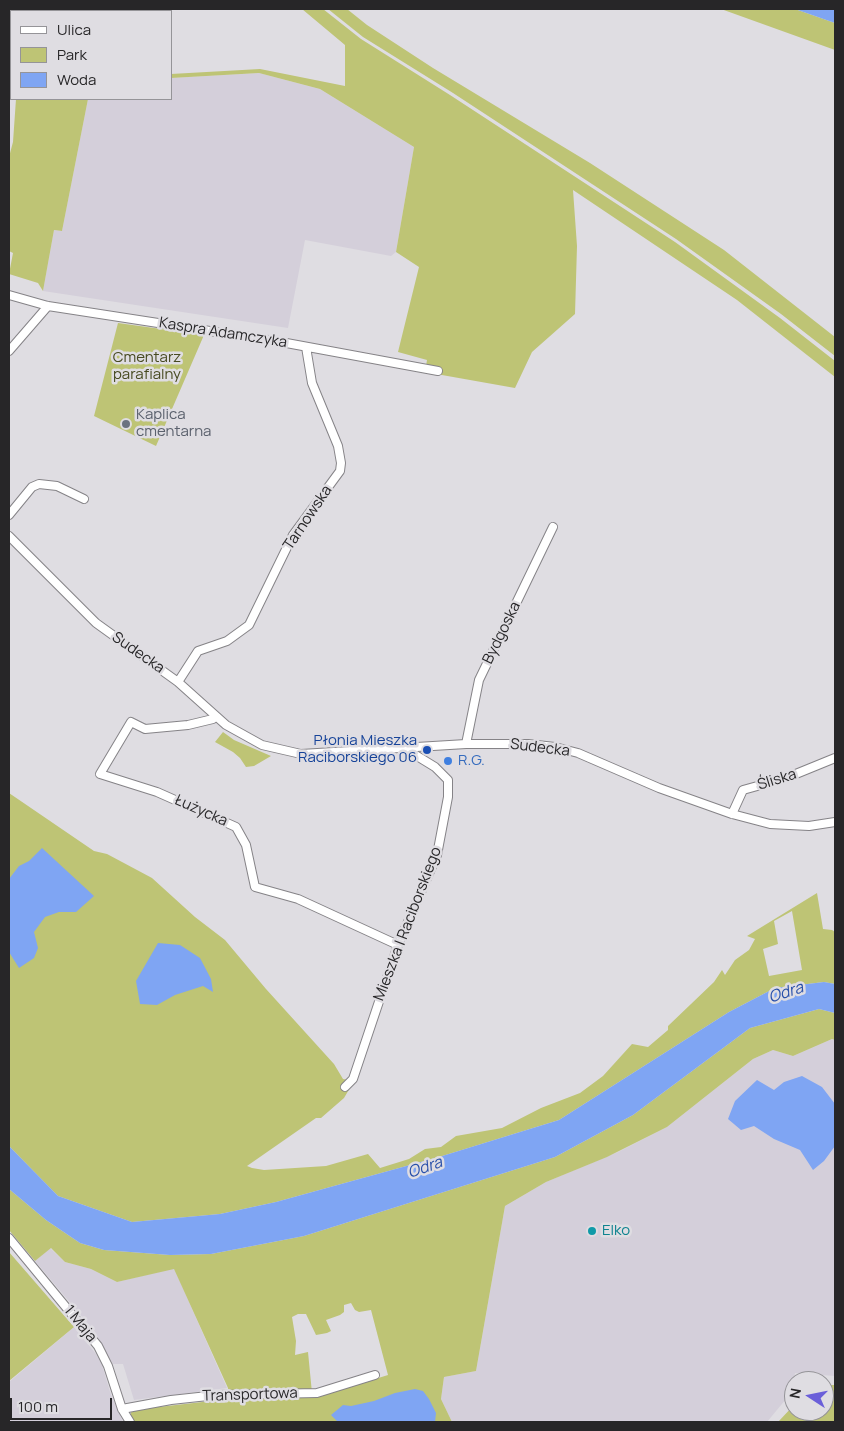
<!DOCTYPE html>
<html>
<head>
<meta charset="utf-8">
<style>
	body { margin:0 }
	#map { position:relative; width:844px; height:1431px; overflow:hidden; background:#dfdde2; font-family:Manrope,sans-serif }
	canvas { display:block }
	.frame { position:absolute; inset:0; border:10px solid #272628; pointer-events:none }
	.legend { position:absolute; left:10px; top:10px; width:162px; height:90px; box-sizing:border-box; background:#dfdde2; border:1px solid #959498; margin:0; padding:6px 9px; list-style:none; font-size:15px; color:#272628 }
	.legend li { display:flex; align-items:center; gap:10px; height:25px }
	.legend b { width:25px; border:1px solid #959498 }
	.north { position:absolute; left:784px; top:1371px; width:50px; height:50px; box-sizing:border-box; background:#dfdde2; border:1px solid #959498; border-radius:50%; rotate:281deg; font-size:14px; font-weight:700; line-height:20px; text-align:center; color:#272628 }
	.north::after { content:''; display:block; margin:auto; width:18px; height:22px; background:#6b5fd9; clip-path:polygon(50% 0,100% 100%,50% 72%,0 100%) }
	.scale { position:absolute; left:10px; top:1398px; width:102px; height:22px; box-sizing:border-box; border:2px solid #272628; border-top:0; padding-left:6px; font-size:15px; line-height:18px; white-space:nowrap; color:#272628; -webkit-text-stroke:4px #dfdde2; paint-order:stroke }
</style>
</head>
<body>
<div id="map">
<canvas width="844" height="1431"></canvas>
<div class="frame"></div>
<ul class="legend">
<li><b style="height:6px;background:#fff"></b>Ulica</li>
<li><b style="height:14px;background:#bec475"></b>Park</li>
<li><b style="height:14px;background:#7fa5f3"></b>Woda</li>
</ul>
<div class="north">N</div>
<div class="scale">100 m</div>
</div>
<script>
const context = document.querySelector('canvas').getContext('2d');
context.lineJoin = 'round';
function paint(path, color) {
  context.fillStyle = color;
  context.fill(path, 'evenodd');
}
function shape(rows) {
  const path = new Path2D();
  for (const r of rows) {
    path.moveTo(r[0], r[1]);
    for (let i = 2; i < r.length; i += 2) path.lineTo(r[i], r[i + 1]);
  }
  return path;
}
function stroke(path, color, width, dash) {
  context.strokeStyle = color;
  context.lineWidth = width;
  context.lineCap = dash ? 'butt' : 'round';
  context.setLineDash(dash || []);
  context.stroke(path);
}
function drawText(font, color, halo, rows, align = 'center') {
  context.font = font + ' Manrope,sans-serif';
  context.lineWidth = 5;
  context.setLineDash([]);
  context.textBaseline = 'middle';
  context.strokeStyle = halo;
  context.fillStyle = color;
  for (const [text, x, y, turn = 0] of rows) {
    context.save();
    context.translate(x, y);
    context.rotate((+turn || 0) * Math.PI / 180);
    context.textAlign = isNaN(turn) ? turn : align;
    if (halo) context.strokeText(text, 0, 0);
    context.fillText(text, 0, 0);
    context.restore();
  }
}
const built = shape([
	[259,73,320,89,414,147,396,252,391,256,305,240,288,328,43,291,54,230,62,231,88,99,171,99,171,78],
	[832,1039,835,1040,835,1376,795,1373,791,1393,767,1422,452,1422,441,1399,444,1377,476,1371,505,1206,546,1182,618,1152,667,1127,753,1059,773,1050,793,1056],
	[50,1248,65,1262,91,1269,117,1282,174,1268,227,1388,134,1400,123,1364,113,1364,95,1332,35,1261],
	[74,1327,96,1354,102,1365,111,1395,123,1422,9,1422,9,1382]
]);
const green = shape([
	[302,9,323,9,361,39,450,95,675,242,780,318,835,361,835,377,737,300,573,190,577,246,575,314,532,352,515,388,425,372,427,360,398,352,419,267,396,252,414,147,320,89,259,73,171,78,171,74,260,69,345,86,345,45],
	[328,9,347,9,367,25,433,68,590,163,724,250,835,337,835,356,781,314,676,239,453,93,363,37],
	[721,9,795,9,835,23,835,50],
	[16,99,88,99,62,231,54,230,43,291,38,283,9,274,13,253,9,251,9,157,13,142],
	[118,323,204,335,156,446,94,416],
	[223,732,234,740,271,756,254,766,246,767,240,758,233,752,215,742],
	[9,793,94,851,107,854,152,878,195,917,225,940,266,989,334,1064,343,1079,354,1081,344,1098,321,1118,316,1118,247,1166,252,1168,264,1170,326,1166,368,1154,380,1168,409,1159,425,1149,441,1147,456,1136,502,1128,541,1108,580,1093,603,1076,632,1044,648,1047,668,1030,668,1026,714,982,722,970,725,975,735,960,749,950,755,939,747,936,817,893,823,929,832,930,835,932,835,984,824,982,775,988,729,1012,559,1120,439,1157,276,1202,220,1214,132,1222,58,1196,9,1146],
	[792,911,802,970,769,976,763,949,778,944,774,921],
	[819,1009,835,1013,835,1040,832,1039,793,1056,773,1050,753,1059,667,1127,607,1157,546,1182,505,1206,476,1371,444,1377,441,1399,452,1422,134,1422,130,1416,132,1410,229,1399,228,1388,174,1269,117,1282,91,1269,65,1262,51,1248,35,1261,9,1230,9,1189,46,1220,80,1243,104,1250,170,1255,211,1254,304,1236,555,1157,633,1115,750,1028],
	[351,1303,355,1310,359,1312,371,1310,388,1375,356,1385,312,1393,308,1352,295,1355,296,1341,292,1317,298,1314,306,1314,316,1335,327,1333,331,1331,326,1320,340,1315,344,1312,344,1305],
	[9,1252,74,1327,9,1381],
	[824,1385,835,1385,835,1422,778,1422,794,1405,794,1411,824,1411]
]);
const water = shape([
	[795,9,835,9,835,23],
	[42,848,94,896,76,912,59,912,45,917,34,932,38,948,34,958,19,968,9,952,9,879,19,866,29,861],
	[158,943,180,945,200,958,211,979,213,992,203,986,175,995,157,1005,140,1004,136,981],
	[824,982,835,984,835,1013,819,1009,750,1028,633,1115,555,1157,304,1236,211,1254,170,1255,104,1250,80,1243,46,1220,9,1189,9,1146,58,1196,132,1222,220,1214,276,1202,439,1157,559,1120,729,1012,775,988],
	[802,1076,822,1087,835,1104,835,1146,824,1161,813,1170,800,1150,774,1139,754,1126,741,1130,728,1119,735,1101,757,1080,774,1090,784,1082],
	[415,1389,423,1391,429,1399,436,1413,435,1422,338,1422,331,1415,343,1405,351,1406,374,1401,395,1393]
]);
const minor = shape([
	[9,295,48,306,281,342,438,371],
	[9,351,48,306],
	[9,515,32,487,39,484,57,486,84,499],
	[9,536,96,623,178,682,226,725,262,745,301,754,466,744,528,744,555,747,578,753,659,788,732,814,770,824,809,826,835,822],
	[178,682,198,651,227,641,249,625,293,535,340,471,341,463,338,446,312,383,306,347],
	[216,716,213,719,188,725,145,729,131,722,100,774,157,792,236,827,246,845,255,887,298,899,398,945],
	[466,744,479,680,553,527],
	[732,814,743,790,786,778,835,758],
	[345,1087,353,1079,398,945,437,855,448,797,448,780,435,767,404,748],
	[9,1238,98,1346,108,1366,122,1409,130,1422],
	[122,1409,171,1400,217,1395,317,1393,375,1375]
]);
const markers = [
	[126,424,5,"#6b7280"],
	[427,750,5,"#1a4fb4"],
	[448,761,5,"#3f7fe0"],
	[592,1231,5,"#0f9aa8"]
];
const streetNames = [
	["Kaspra Adamczyka",223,333,9],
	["Tarnowska",308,518,-56],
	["Bydgoska",502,633,-64],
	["Sudecka",138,653,35],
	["Sudecka",540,748,7],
	["Śliska",777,780,-17],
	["Łużycka",201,811,24],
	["Mieszka I Raciborskiego",408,924,-69],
	["1 Maja",80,1324,51],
	["Transportowa",250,1395,-2]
];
const parkNames = [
	["Cmentarz",147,358],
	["parafialny",147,375]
];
const worshipNames = [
	["Kaplica",136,415],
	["cmentarna",136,432]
];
const transitNames = [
	["Płonia Mieszka",417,741],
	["Raciborskiego 06",417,758]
];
const shopNames = [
	["R.G.",458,761]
];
const cultureNames = [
	["Elko",602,1231]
];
const waterNames = [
	["Odra",786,993,-18],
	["Odra",425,1168,-19]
];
paint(built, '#d4cfda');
paint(green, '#bec475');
paint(water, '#7fa5f3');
stroke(minor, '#858387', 10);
stroke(minor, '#fff', 8);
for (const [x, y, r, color] of markers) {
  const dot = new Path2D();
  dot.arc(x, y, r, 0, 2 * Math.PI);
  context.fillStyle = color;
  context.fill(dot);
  stroke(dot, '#dfdde2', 2);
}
drawText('15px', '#272628', '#dfdde2', streetNames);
drawText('15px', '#474a21', '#dfdde2', parkNames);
drawText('15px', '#5b616d', '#dfdde2', worshipNames, 'left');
drawText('15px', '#164399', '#dfdde2', transitNames, 'right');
drawText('15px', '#366cbe', '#dfdde2', shopNames, 'left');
drawText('15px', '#0d838f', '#dfdde2', cultureNames, 'left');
drawText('italic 16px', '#2950aa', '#dfdde2', waterNames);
</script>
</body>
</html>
